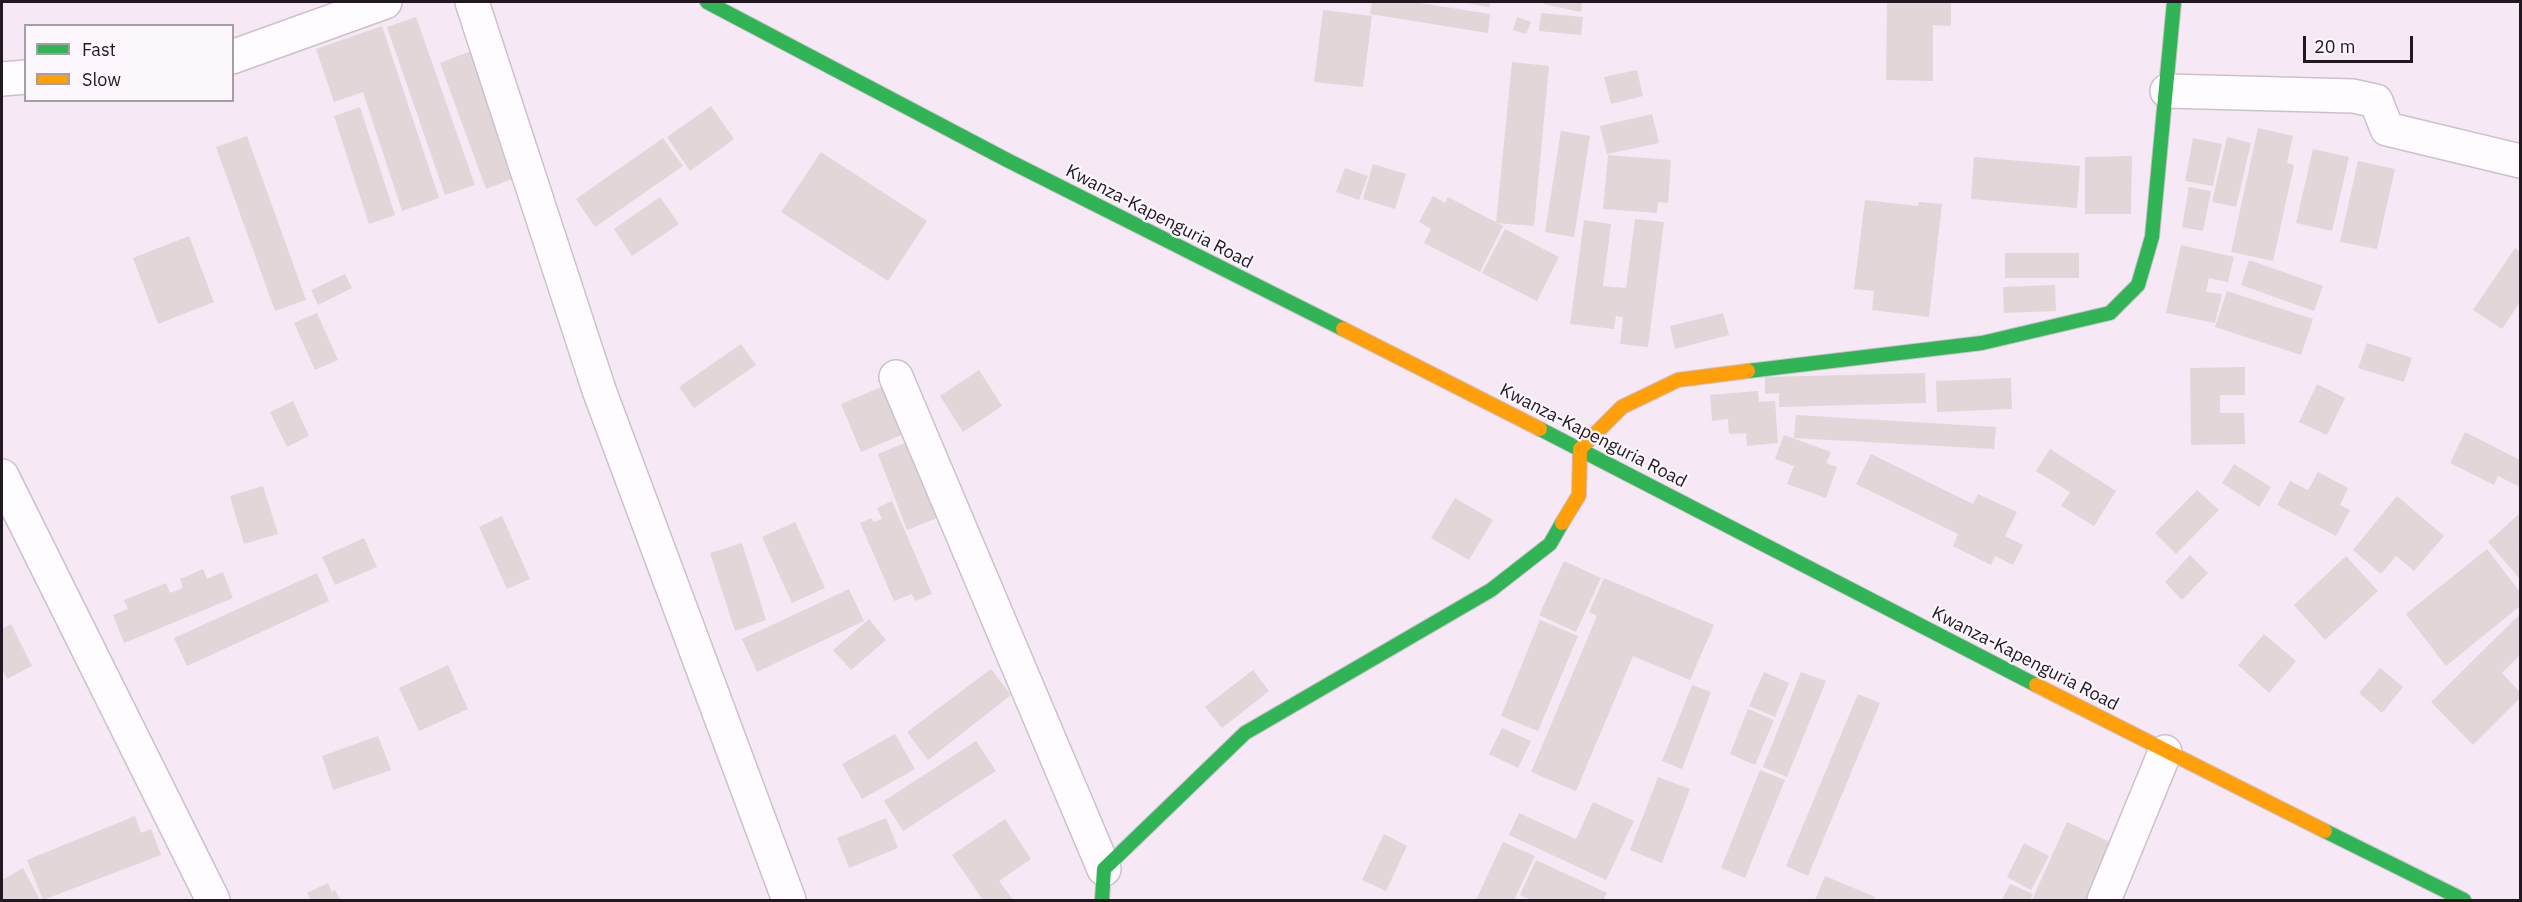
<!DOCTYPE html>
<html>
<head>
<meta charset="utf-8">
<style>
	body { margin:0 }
	#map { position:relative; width:2522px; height:902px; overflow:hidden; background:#f6e8f5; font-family:"IBM Plex Sans",sans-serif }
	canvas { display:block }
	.frame { position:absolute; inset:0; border:3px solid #221821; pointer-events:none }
	.legend { position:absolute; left:24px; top:24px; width:210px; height:78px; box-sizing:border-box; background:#fcf7fc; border:2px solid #a59ea4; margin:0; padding:8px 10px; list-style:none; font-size:18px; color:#221821 }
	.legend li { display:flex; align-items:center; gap:12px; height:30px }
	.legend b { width:30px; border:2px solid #a59ea4 }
	.scale { position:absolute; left:2303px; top:36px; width:110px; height:27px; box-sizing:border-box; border:3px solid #221821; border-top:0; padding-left:8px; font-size:18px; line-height:21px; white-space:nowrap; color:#221821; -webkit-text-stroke:4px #fcf7fc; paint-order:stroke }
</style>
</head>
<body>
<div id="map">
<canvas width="2522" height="902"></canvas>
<div class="frame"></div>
<ul class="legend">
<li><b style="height:8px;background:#30b455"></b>Fast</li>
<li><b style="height:8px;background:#ff9f0a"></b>Slow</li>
</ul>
<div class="scale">20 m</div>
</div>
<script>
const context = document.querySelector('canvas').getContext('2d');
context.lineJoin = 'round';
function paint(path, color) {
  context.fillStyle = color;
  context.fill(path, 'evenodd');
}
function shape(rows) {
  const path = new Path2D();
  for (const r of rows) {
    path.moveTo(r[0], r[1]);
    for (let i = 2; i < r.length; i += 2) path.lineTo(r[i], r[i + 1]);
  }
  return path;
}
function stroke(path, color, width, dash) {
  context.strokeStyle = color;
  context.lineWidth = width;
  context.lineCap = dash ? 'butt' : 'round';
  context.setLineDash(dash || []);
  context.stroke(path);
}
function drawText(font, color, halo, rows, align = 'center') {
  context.font = font + ' "IBM Plex Sans",sans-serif';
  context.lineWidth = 4.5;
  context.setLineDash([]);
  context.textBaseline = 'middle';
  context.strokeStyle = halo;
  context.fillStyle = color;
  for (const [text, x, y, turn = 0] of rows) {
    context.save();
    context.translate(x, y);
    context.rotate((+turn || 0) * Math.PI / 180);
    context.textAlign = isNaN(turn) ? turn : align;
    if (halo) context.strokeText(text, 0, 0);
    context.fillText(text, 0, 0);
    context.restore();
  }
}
const building = shape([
	[1372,2,1413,2,1490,14,1488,33,1370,14],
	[1460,2,1490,2,1489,7],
	[1544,2,1582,2,1581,12,1543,4],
	[1887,2,1951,2,1951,26,1933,25,1933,81,1886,80],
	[1323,10,1372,16,1363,87,1314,82],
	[1541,13,1583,17,1581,35,1539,31],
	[416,17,475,185,445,195,387,27],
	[1517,17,1531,22,1526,34,1513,30],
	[382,26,439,198,402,211,363,92,334,102,316,49],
	[471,51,517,177,486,189,440,63],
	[1512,62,1549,66,1534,226,1496,223],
	[1637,70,1643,96,1611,104,1604,77],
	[711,106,734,139,690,171,667,137],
	[360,107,395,215,369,224,334,116],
	[1652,114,1659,143,1607,154,1600,126],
	[2258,128,2293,136,2287,163,2294,165,2273,261,2231,252],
	[1561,131,1590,136,1574,237,1545,232],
	[247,136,306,300,275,311,216,147],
	[2227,137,2251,143,2236,207,2212,202],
	[663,138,683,166,595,227,576,199],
	[2193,138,2222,144,2213,186,2185,181],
	[2313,149,2349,157,2332,231,2296,223],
	[821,152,927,221,888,281,781,212],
	[1608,155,1671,160,1668,203,1658,202,1657,213,1603,209],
	[2132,156,2131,214,2085,214,2085,157],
	[1974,157,2080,166,2077,208,1971,199],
	[2358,161,2395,169,2377,249,2340,242],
	[1373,164,1406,174,1395,209,1363,199],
	[1345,168,1368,176,1359,200,1336,192],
	[2189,187,2211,191,2203,231,2182,227],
	[1433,196,1445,203,1448,197,1503,226,1480,272,1424,243,1431,229,1419,222],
	[660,197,679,224,632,256,614,229],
	[1865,200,1918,206,1919,202,1942,204,1929,317,1872,310,1874,291,1854,289],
	[1635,219,1664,222,1648,347,1620,344,1623,317,1616,316,1614,329,1570,324,1584,220,1611,224,1603,286,1626,288],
	[1505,229,1559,257,1537,301,1482,273],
	[189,236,214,302,158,324,133,258],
	[2181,245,2234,257,2228,282,2209,278,2206,292,2222,294,2215,323,2166,313],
	[2515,248,2520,252,2520,302,2502,329,2473,310],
	[2005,253,2079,253,2079,278,2005,278],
	[2249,260,2323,286,2314,311,2241,285],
	[345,274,352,288,318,305,311,290],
	[2055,285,2056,311,2004,313,2003,287],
	[2227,291,2313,319,2301,355,2215,327],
	[317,313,338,360,315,370,294,323],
	[1723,313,1729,335,1675,349,1670,326],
	[2367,343,2412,358,2404,382,2358,368],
	[741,344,756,365,694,408,679,387],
	[2245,367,2245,395,2220,395,2220,413,2244,413,2245,444,2191,445,2190,368],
	[979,370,1002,406,963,432,940,396],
	[1925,373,1926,403,1779,407,1779,393,1765,394,1765,377],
	[2011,378,2012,409,1937,412,1936,381],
	[2317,384,2345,398,2327,435,2299,422],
	[886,385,906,433,861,452,841,404],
	[1758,391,1759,402,1775,401,1778,443,1747,446,1746,433,1729,434,1728,419,1712,421,1710,395],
	[293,401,309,436,287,447,270,412],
	[1796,415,1996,427,1994,449,1794,438],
	[2465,432,2520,460,2520,487,2498,476,2494,485,2450,463],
	[1784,435,1831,452,1826,463,1837,467,1826,498,1787,484,1794,466,1775,459],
	[912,440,942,516,907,530,878,454],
	[2050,449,2116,491,2094,526,2061,506,2070,492,2036,471],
	[1871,454,1973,504,1978,494,2017,512,2005,536,2023,545,2013,565,1995,556,1991,565,1953,546,1958,534,1856,484],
	[2234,464,2271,487,2259,507,2222,483],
	[2318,472,2348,488,2340,505,2350,510,2336,536,2277,505,2290,481,2308,490],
	[263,486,278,534,244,544,230,496],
	[2197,490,2219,510,2176,554,2155,533],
	[2397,496,2444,536,2414,571,2396,556,2381,574,2353,550],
	[1455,498,1493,520,1469,560,1431,538],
	[892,501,932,594,915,601,912,594,894,601,860,523,871,518,874,522,882,519,877,508],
	[2520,513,2520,545,2518,547,2520,549,2520,579,2488,542],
	[502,516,530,579,507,589,479,527],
	[795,522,825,588,792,603,762,537],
	[364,538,377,567,335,585,322,557],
	[742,543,766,620,735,631,710,553],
	[2487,549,2520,592,2520,606,2446,666,2406,614],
	[2190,555,2208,573,2182,600,2165,582],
	[2346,556,2378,591,2325,640,2294,605],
	[1564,561,1601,578,1576,632,1539,615],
	[203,569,207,579,223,572,233,598,124,643,113,615,128,609,124,600,166,583,170,593,183,588,180,579],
	[317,573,329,601,187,666,174,638],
	[1604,578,1714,625,1690,680,1633,656,1576,791,1531,772,1597,616,1589,612],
	[849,589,864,621,757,672,742,639],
	[2520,614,2520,655,2502,673,2520,692,2520,698,2473,745,2431,702],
	[869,619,886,640,851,670,833,650],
	[1540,620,1578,636,1538,731,1501,716],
	[11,624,32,666,7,679,2,668,2,629],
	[2264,634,2296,661,2269,693,2238,665],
	[448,665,468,709,419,731,399,688],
	[2380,668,2403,687,2382,713,2359,693],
	[991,669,1011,695,928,760,907,732],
	[1253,670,1269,691,1222,728,1205,707],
	[1764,672,1789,683,1775,717,1749,706],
	[1801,672,1826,681,1787,777,1763,767],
	[1692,685,1711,692,1682,769,1662,761],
	[1858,694,1880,703,1808,876,1786,866],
	[1748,709,1774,720,1755,765,1730,754],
	[1502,728,1531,741,1518,768,1489,754],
	[895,734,915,769,862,799,842,764],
	[378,736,391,770,333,790,322,756],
	[976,741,996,771,903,831,884,801],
	[1760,770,1785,780,1745,878,1721,868],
	[1658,777,1690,789,1662,863,1630,850],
	[1593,802,1634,821,1606,880,1509,835,1519,813,1576,839],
	[135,816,141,833,151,829,161,855,43,900,27,860],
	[886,818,898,848,849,868,837,838],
	[1005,819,1031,859,999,881,1013,900,983,900,952,855],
	[2067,822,2121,847,2097,900,2032,900],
	[1384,834,1407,846,1386,891,1362,880],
	[1503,842,1535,856,1514,900,1476,900],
	[2024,843,2049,856,2031,890,2007,877],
	[1536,860,1607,893,1603,900,1531,900,1520,895],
	[23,868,40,900,2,900,2,880],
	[1825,876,1875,897,1873,900,1815,900],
	[328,883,332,892,335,890,340,900,311,900,307,893],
	[2010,884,2033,894,2030,900,2002,900]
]);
const street = shape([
	[472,2,599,390,789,900],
	[232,57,385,2],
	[2,79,26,77],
	[2167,91,2353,96,2376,101,2387,129,2520,161],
	[896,377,1104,869],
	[2,476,213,900],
	[2104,900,2165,752]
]);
const fast = shape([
	[707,2,1007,160,1343,329],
	[1748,371,1982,343,2110,313,2138,285,2152,237,2174,2],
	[1540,429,2036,685],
	[2325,831,2464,900],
	[1102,900,1104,869,1245,733,1491,590,1550,544,1562,523]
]);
const slow = shape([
	[1343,329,1540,429],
	[1562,523,1579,495,1580,449,1622,407,1678,380,1748,371],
	[2036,685,2325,831]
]);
const streetNames = [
	["Kwanza-Kapenguria Road",1159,217,27],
	["Kwanza-Kapenguria Road",1593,436,27],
	["Kwanza-Kapenguria Road",2025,659,27]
];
paint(building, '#e2d6d8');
stroke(street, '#ccc1cb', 36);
stroke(fast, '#ccc1cb', 16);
stroke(slow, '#ccc1cb', 16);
stroke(street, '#fefcfe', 33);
stroke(fast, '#30b455', 14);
stroke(slow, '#ff9f0a', 14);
drawText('18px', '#221821', '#fcf7fc', streetNames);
</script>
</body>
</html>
